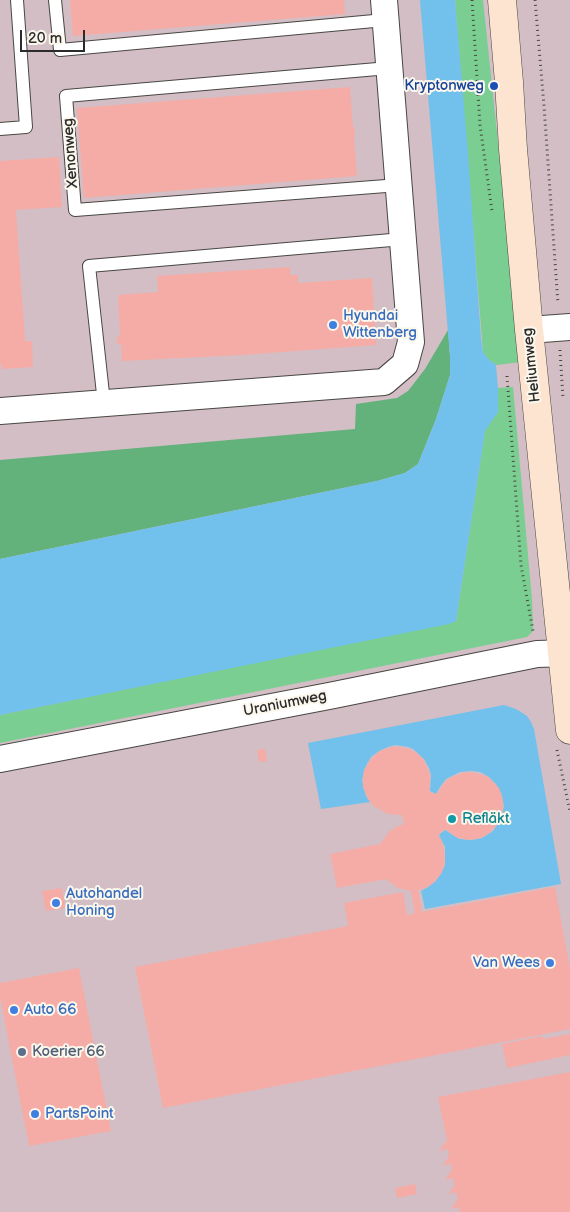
<!DOCTYPE html>
<html>
<head>
<meta charset="utf-8">
<style>
	body { margin:0 }
	#map { position:relative; width:570px; height:1212px; overflow:hidden; background:#eee5c7; font-family:"Balsamiq Sans",sans-serif }
	canvas { display:block }
	.scale { position:absolute; left:20px; top:30px; width:65px; height:22px; box-sizing:border-box; border:2px solid #2b2b2b; border-top:0; padding-left:6px; font-size:15px; line-height:18px; white-space:nowrap; color:#2b2b2b; -webkit-text-stroke:4px #fbf7ec; paint-order:stroke }
</style>
</head>
<body>
<div id="map">
<canvas width="570" height="1212"></canvas>
<div class="scale">20 m</div>
</div>
<script>
const context = document.querySelector('canvas').getContext('2d');
context.lineJoin = 'round';
function paint(path, color) {
  context.fillStyle = color;
  context.fill(path, 'evenodd');
}
function shape(rows) {
  const path = new Path2D();
  for (const r of rows) {
    path.moveTo(r[0], r[1]);
    for (let i = 2; i < r.length; i += 2) path.lineTo(r[i], r[i + 1]);
  }
  return path;
}
function stroke(path, color, width, dash) {
  context.strokeStyle = color;
  context.lineWidth = width;
  context.lineCap = dash ? 'butt' : 'round';
  context.setLineDash(dash || []);
  context.stroke(path);
}
function drawText(font, color, halo, rows, align = 'center') {
  context.font = font + ' "Balsamiq Sans",sans-serif';
  context.lineWidth = 4;
  context.setLineDash([]);
  context.textBaseline = 'middle';
  context.strokeStyle = halo;
  context.fillStyle = color;
  for (const [text, x, y, turn = 0] of rows) {
    context.save();
    context.translate(x, y);
    context.rotate((+turn || 0) * Math.PI / 180);
    context.textAlign = isNaN(turn) ? turn : align;
    if (halo) context.strokeText(text, 0, 0);
    context.fillText(text, 0, 0);
    context.restore();
  }
}
const industrial = shape([
	[0,0,570,0,570,1212,0,1212]
]);
const green = shape([
	[455,0,483,0,521,362,496,365,488,359,483,352],
	[513,387,532,600,533,631,527,637,0,743,0,715,456,621,485,430,498,412,498,388]
]);
const forest = shape([
	[448,330,450,356,450,375,436,419,418,464,405,473,377,481,0,559,0,460,355,429,356,404,397,398,408,391,425,369]
]);
const water = shape([
	[420,0,455,0,468,153,481,338,483,352,488,359,496,365,498,388,498,412,485,431,456,621,449,624,0,715,0,559,377,481,405,473,418,464,436,419,450,375,450,356],
	[504,705,516,709,527,716,531,722,534,729,561,884,425,909,421,891,428,887,436,881,442,872,445,865,445,847,439,835,445,830,459,839,472,840,482,838,493,831,501,818,504,806,501,793,496,784,489,777,480,772,472,771,460,772,446,779,440,787,436,794,430,791,431,775,429,768,424,759,413,749,408,747,395,745,388,747,379,751,371,757,367,764,364,771,362,781,366,796,370,802,321,809,308,743]
]);
const building = shape([
	[70,0,344,0,345,14,73,36],
	[350,87,353,127,354,127,355,137,354,137,357,176,84,198,77,108],
	[59,157,62,207,16,210,25,341,32,341,33,367,2,369,1,364,0,365,0,161],
	[290,267,290,275,298,275,298,283,372,278,376,345,242,355,122,361,121,344,117,344,117,337,120,336,118,295,158,292,157,276],
	[392,747,401,747,409,749,417,753,423,759,427,767,430,775,430,783,429,792,437,794,444,783,450,778,462,773,470,772,487,776,499,788,503,800,503,813,497,825,488,834,481,838,468,840,456,837,445,829,438,835,442,842,444,850,445,858,444,866,441,874,433,883,426,888,418,890,422,912,555,887,570,969,570,1029,163,1108,135,967,348,926,344,903,403,892,407,915,415,913,411,891,398,888,386,879,337,888,330,854,380,844,390,831,396,827,404,824,402,815,388,814,374,806,368,799,363,787,363,779,364,770,371,759,380,751],
	[265,749,267,761,259,762,257,750],
	[62,888,65,908,46,911,42,891],
	[79,968,111,1131,29,1146,0,997,0,983],
	[570,1034,570,1055,507,1068,502,1044,543,1036,543,1039],
	[570,1072,570,1212,460,1212,459,1207,451,1209,458,1199,456,1192,448,1194,455,1185,453,1178,445,1180,452,1170,451,1164,443,1165,449,1156,448,1149,439,1151,447,1140,438,1097],
	[415,1184,417,1194,397,1198,395,1188]
]);
const path = shape([
	[472,0,480,125,492,211],
	[535,0,544,106,558,304],
	[560,350,563,399],
	[507,376,521,565,533,631],
	[557,750,570,812]
]);
const lane = shape([
	[55,0,60,50,385,20],
	[389,68,66,96,75,210,399,185],
	[0,129,26,127,17,0],
	[104,403,89,266,403,239]
]);
const street = shape([
	[529,330,570,327],
	[0,411,384,382,405,364,411,342,384,0],
	[0,759,329,696,537,654,570,653]
]);
const secondary = shape([
	[502,0,509,82,513,149,529,330,570,730]
]);
const markers = [
	[494,86,5,"#1a4fb4"],
	[333,325,5,"#3f7fe0"],
	[452,819,5,"#0f9aa8"],
	[56,903,5,"#3f7fe0"],
	[550,963,5,"#3f7fe0"],
	[14,1010,5,"#3f7fe0"],
	[22,1052,5,"#5c6f8a"],
	[35,1114,5,"#3f7fe0"]
];
const transitNames = [
	["Kryptonweg",484,86]
];
const streetNames = [
	["Xenonweg",71,153,-94],
	["Heliumweg",532,365,-96],
	["Uraniumweg",285,704,-11]
];
const shopNames = [
	["Hyundai",343,316],
	["Wittenberg",343,333],
	["Autohandel",66,894],
	["Honing",66,911],
	["Van Wees",540,963,"right"],
	["Auto 66",24,1010],
	["PartsPoint",45,1114]
];
const cultureNames = [
	["Refläkt",462,819]
];
const serviceNames = [
	["Koerier 66",32,1052]
];
paint(industrial, '#d2bec4');
paint(green, '#7ace91');
paint(forest, '#63b17b');
paint(water, '#72c0ec');
paint(building, '#f6aca6');
stroke(lane, '#484742', 14);
stroke(street, '#484742', 28);
stroke(secondary, '#484742', 29);
stroke(path, '#484742', 3, [1, 4]);
stroke(lane, '#fff', 12);
stroke(street, '#fff', 26);
stroke(secondary, '#fde4d1', 28);
for (const [x, y, r, color] of markers) {
  const dot = new Path2D();
  dot.arc(x, y, r, 0, 2 * Math.PI);
  context.fillStyle = color;
  context.fill(dot);
  stroke(dot, '#fbf7ec', 2);
}
drawText('15px', '#164399', '#fbf7ec', transitNames, 'right');
drawText('15px', '#2b2b2b', '#fbf7ec', streetNames);
drawText('15px', '#366cbe', '#fbf7ec', shopNames, 'left');
drawText('15px', '#0d838f', '#fbf7ec', cultureNames, 'left');
drawText('15px', '#4e5e75', '#fbf7ec', serviceNames, 'left');
</script>
</body>
</html>
